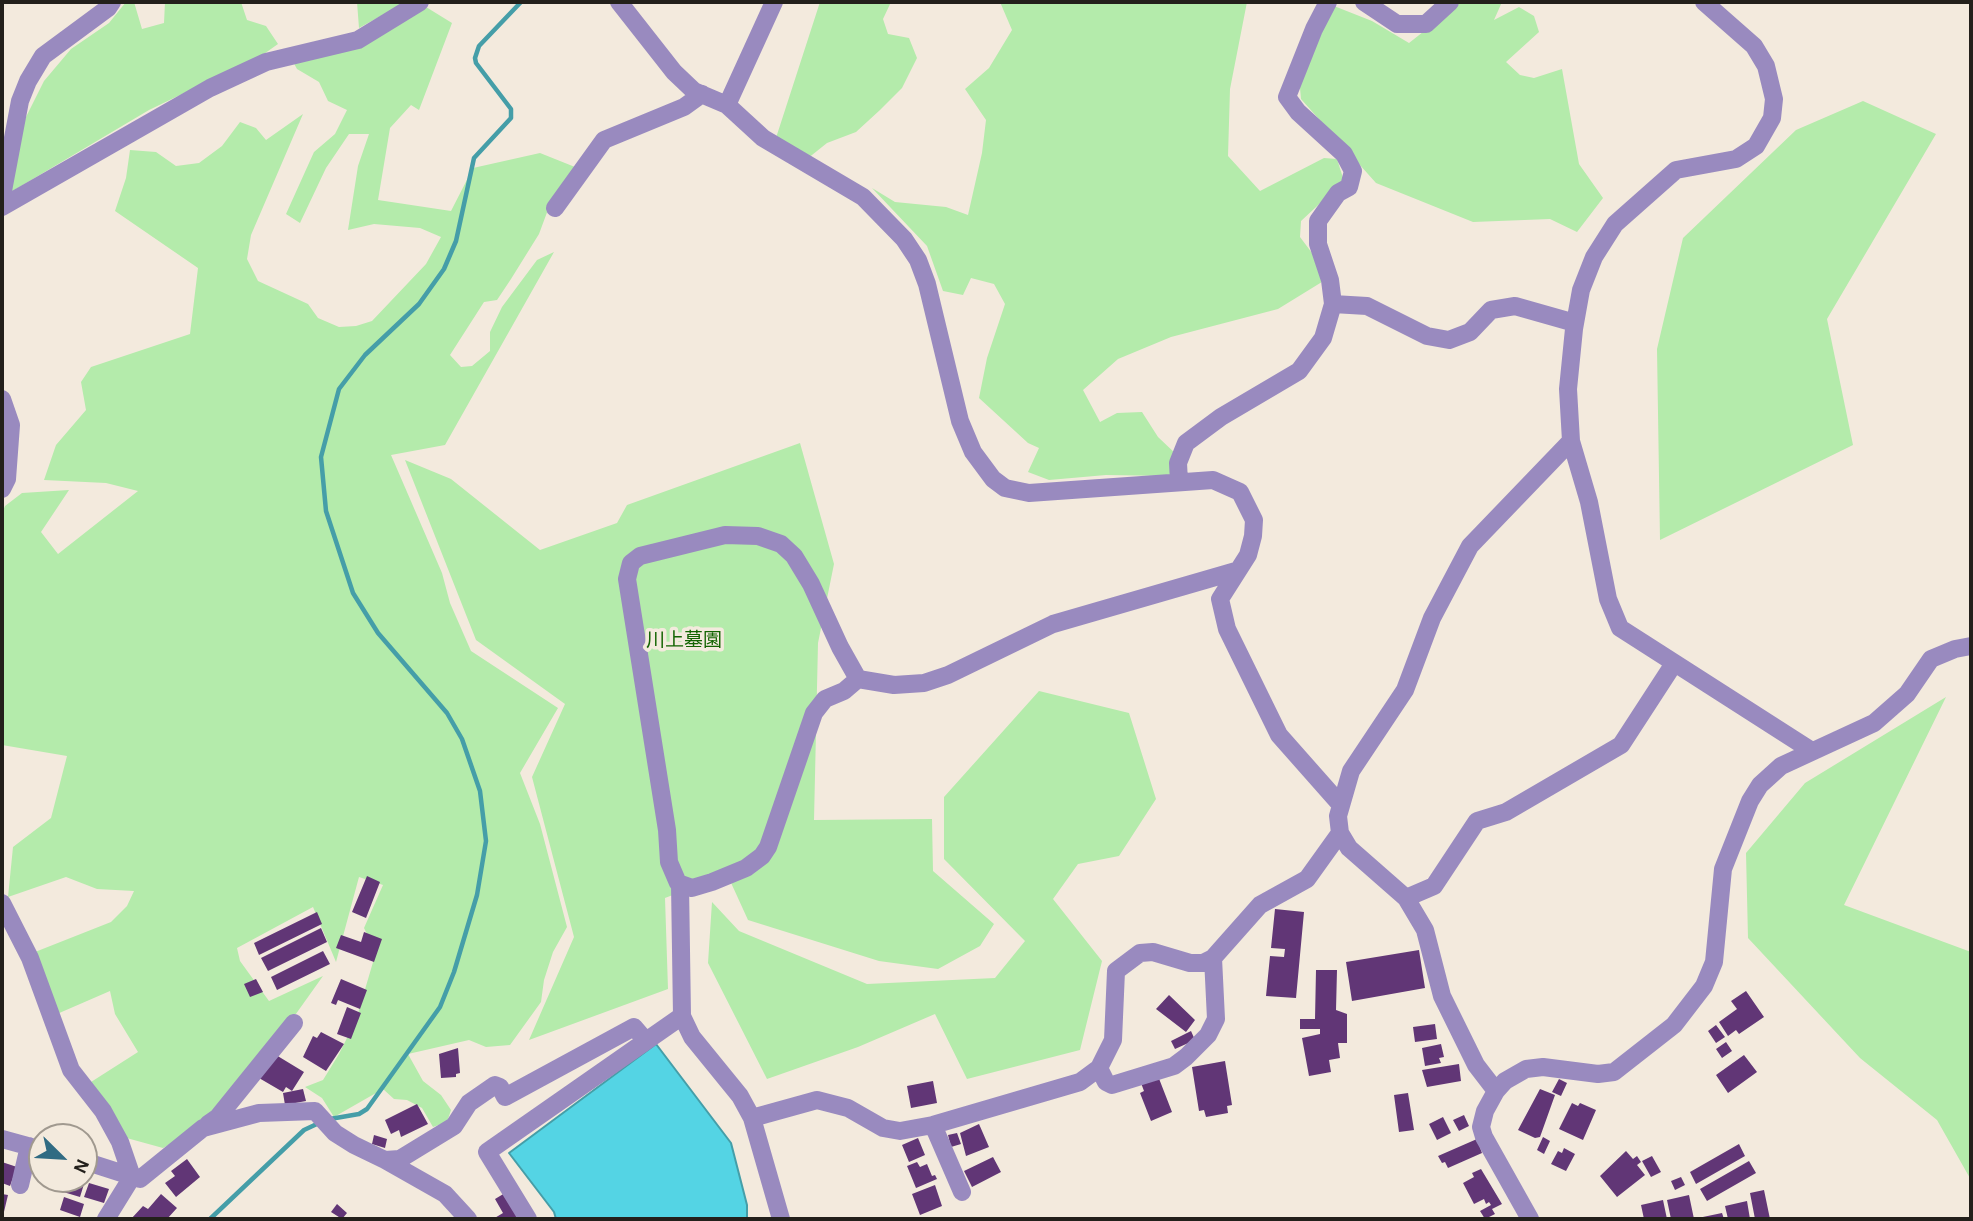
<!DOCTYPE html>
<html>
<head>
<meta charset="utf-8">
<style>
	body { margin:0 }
	#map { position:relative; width:1973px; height:1221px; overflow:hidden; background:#f3eadd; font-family:"Alegreya Sans",sans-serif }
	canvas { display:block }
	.frame { position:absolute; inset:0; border:4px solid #23201b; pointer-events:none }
	.north { position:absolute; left:28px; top:1123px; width:70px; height:70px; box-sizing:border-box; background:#f3eadd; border:2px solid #a0998f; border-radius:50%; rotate:114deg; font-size:19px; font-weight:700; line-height:28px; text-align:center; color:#23201b }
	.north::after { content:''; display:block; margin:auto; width:24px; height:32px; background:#306b83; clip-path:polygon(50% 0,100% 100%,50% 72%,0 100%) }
</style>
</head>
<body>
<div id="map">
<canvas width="1973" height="1221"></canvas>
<div class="frame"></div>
<div class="north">N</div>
</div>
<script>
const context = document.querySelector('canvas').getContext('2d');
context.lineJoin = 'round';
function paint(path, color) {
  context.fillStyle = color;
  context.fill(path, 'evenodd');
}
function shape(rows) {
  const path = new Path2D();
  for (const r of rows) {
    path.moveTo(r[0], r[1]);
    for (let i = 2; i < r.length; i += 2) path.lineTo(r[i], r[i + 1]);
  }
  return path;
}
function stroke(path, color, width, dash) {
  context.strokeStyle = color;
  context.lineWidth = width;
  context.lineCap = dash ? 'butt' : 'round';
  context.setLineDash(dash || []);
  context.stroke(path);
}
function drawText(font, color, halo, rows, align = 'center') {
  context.font = font + ' "Alegreya Sans","Noto Sans JP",sans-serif';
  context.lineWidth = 7;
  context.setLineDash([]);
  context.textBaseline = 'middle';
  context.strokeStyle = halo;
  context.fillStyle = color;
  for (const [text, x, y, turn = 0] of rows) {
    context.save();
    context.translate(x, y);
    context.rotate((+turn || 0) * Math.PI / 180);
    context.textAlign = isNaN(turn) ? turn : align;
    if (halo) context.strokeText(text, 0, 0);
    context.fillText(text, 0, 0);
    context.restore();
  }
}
const green = shape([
	[126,2,134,2,142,29,164,23,165,2,241,2,247,20,266,26,278,44,261,56,149,110,11,192,15,139,44,81,71,49,109,23],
	[357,2,406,2,359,28],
	[820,2,891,2,883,19,888,34,909,38,917,58,902,88,880,110,856,132,827,143,802,163,774,144],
	[1000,2,1247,2,1230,89,1228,156,1260,191,1324,158,1337,159,1344,181,1301,221,1300,237,1330,277,1278,309,1171,337,1118,359,1083,390,1100,422,1117,413,1142,412,1158,437,1177,455,1169,476,1106,475,1049,480,1028,472,1039,448,1028,443,979,398,987,358,1005,304,994,284,971,278,963,295,943,291,927,246,872,188,895,202,946,207,968,215,982,153,986,120,965,89,989,68,1012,30],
	[1461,2,1502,2,1494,20,1519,7,1534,16,1539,32,1506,62,1520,75,1534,78,1562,69,1579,164,1603,198,1577,232,1550,219,1473,222,1376,183,1301,99,1299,77,1334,6,1372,21,1409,43],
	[426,7,452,23,419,110,411,105,390,128,378,200,451,211,473,168,540,153,575,167,549,207,539,234,511,279,497,300,484,302,450,355,461,367,472,366,490,351,490,332,502,307,537,260,554,252,445,445,391,455,442,573,450,603,471,651,558,708,520,773,540,824,567,927,553,952,544,980,541,1002,510,1045,486,1047,469,1040,408,1054,423,1081,441,1095,451,1110,447,1122,433,1127,422,1108,407,1100,394,1099,383,1089,334,1117,322,1098,305,1087,323,1080,339,1054,356,1020,376,952,364,928,383,885,359,877,336,962,313,907,237,948,240,961,269,1001,323,976,283,1032,193,1132,163,1148,123,1137,91,1082,138,1052,115,1014,110,991,57,1014,35,952,111,922,127,906,134,891,97,889,66,877,8,897,13,847,51,818,67,756,2,745,2,513,5,506,22,493,69,490,41,532,58,554,138,491,106,483,44,480,56,445,86,410,81,382,91,367,190,334,198,268,115,211,126,178,130,150,156,152,176,166,199,163,222,146,240,122,256,128,266,140,303,114,251,235,247,259,258,281,308,304,318,318,339,327,356,326,372,321,426,264,441,237,420,228,374,224,348,230,358,166,369,134,349,134,326,168,300,223,286,214,314,152,335,134,347,110,328,101,319,82,297,69,291,58],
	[1863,101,1936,134,1827,319,1853,445,1660,540,1657,349,1683,238,1796,130],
	[800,443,834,564,818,643,814,820,932,819,933,871,994,924,980,946,938,969,879,961,748,920,727,874,665,898,668,989,529,1040,574,937,532,777,565,704,476,640,405,460,451,479,540,550,617,523,627,505],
	[1039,691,1129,713,1156,799,1119,856,1078,864,1053,899,1102,961,1080,1050,967,1079,935,1014,858,1047,767,1079,708,963,712,902,739,931,867,984,995,978,1025,941,944,859,944,797],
	[1946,697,1844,905,1971,952,1971,1180,1937,1120,1860,1058,1748,938,1746,853,1805,783]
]);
const water = shape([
	[656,1044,731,1143,747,1205,747,1219,556,1219,554,1212,509,1153,656,1044]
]);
const stream = shape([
	[330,1119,359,1114,367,1109,440,1007,454,972,477,895,486,841,480,791,462,739,447,713,378,633,353,593,326,511,321,457,339,389,365,355,419,304,444,269,456,241,474,158,511,118,511,109,476,63,475,58,479,46,521,2],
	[210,1219,304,1130,319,1123]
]);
const building = shape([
	[367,876,380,882,366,918,352,912],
	[1275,909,1304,912,1296,998,1266,996,1270,956,1284,957,1285,949,1271,948],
	[317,912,322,924,259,955,254,943],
	[321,928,327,942,268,971,261,958],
	[364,932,382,939,374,962,336,948,341,935,361,942],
	[1419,950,1425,988,1352,1001,1346,962],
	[323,951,330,964,277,990,271,977],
	[1316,970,1337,970,1336,1010,1347,1014,1347,1043,1338,1043,1340,1058,1329,1060,1331,1072,1309,1076,1302,1038,1320,1034,1320,1029,1300,1029,1300,1019,1315,1019],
	[256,979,263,992,250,997,244,984],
	[341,979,367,990,360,1009,338,1000,336,1005,331,1003],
	[1746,991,1764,1017,1739,1034,1736,1030,1728,1036,1719,1022,1737,1009,1731,1001],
	[1169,995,1195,1020,1186,1032,1156,1009],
	[347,1007,361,1013,351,1039,337,1034],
	[1435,1024,1437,1039,1415,1042,1413,1027],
	[1716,1025,1725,1037,1716,1043,1708,1031],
	[1191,1031,1195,1040,1175,1049,1171,1041],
	[321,1032,344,1044,326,1071,303,1057,313,1036,317,1038],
	[1726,1042,1732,1051,1722,1058,1716,1049],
	[1441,1044,1444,1057,1439,1058,1441,1063,1425,1066,1422,1048],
	[458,1048,460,1073,456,1074,456,1077,441,1078,439,1054],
	[276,1055,304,1072,292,1091,286,1087,283,1092,259,1078],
	[1744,1055,1757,1072,1728,1093,1716,1075],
	[1225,1061,1232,1105,1227,1106,1228,1113,1206,1117,1204,1110,1199,1111,1192,1067],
	[1459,1064,1461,1081,1427,1087,1422,1070],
	[1158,1076,1172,1112,1151,1121,1140,1093,1144,1091,1141,1083],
	[1559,1079,1567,1083,1561,1096,1552,1092],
	[933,1081,937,1103,911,1108,907,1086],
	[303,1089,306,1101,285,1105,283,1093],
	[1540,1089,1555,1095,1540,1137,1535,1138,1518,1130],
	[1408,1093,1414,1130,1399,1132,1394,1095],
	[1572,1103,1578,1106,1580,1103,1596,1110,1583,1140,1559,1129],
	[417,1104,428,1124,401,1137,399,1130,391,1134,385,1120],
	[1464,1115,1469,1126,1459,1131,1453,1120],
	[1443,1117,1451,1133,1437,1140,1429,1124],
	[979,1124,989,1147,966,1156,960,1133],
	[957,1133,961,1144,951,1147,948,1135],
	[374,1135,387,1139,385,1148,372,1144],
	[1543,1137,1550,1141,1544,1154,1537,1150],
	[918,1138,925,1155,909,1162,902,1145],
	[1477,1139,1482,1153,1448,1168,1445,1162,1442,1163,1438,1156],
	[1739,1144,1745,1156,1696,1184,1690,1172],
	[1564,1148,1575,1154,1566,1171,1551,1164,1558,1151,1562,1153],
	[1626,1151,1633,1159,1637,1156,1641,1162,1637,1165,1645,1175,1617,1197,1600,1176],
	[1652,1156,1661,1172,1651,1177,1642,1161],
	[993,1157,1001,1172,972,1187,964,1171],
	[187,1159,200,1177,176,1197,165,1183,175,1176,171,1171],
	[1749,1161,1756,1173,1707,1201,1700,1189],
	[2,1162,17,1167,10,1186,2,1183],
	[917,1162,920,1167,927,1164,932,1176,935,1175,937,1179,916,1188,907,1166],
	[1481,1169,1502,1204,1492,1209,1495,1214,1485,1219,1480,1211,1491,1205,1489,1202,1486,1204,1484,1199,1474,1204,1463,1183,1474,1177,1472,1173],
	[1681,1177,1685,1185,1675,1190,1671,1181],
	[64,1179,84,1184,80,1197,60,1191],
	[89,1183,109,1189,104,1203,84,1197],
	[935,1185,942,1206,920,1215,912,1194],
	[1764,1190,1770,1219,1755,1219,1750,1193],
	[505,1193,520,1219,493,1219,503,1213,495,1199],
	[2,1194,8,1195,3,1216,2,1216],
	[161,1194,177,1208,167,1219,131,1219,143,1206,148,1209],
	[1689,1195,1694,1219,1671,1219,1667,1200],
	[64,1197,84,1204,80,1217,60,1210],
	[1663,1200,1667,1219,1644,1219,1641,1205],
	[1747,1201,1750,1219,1728,1219,1725,1206],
	[337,1204,347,1213,342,1219,331,1212],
	[1722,1213,1724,1219,1698,1219,1698,1218]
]);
const minor = shape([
	[619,2,674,72,694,91,727,105,763,138,863,197,904,239,918,260,927,284,960,421,973,452,993,479,1005,488,1029,493,1213,480,1240,492,1254,520,1253,536,1248,555,1220,599,1227,629,1279,735,1340,804],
	[1328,2,1314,29,1287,97,1298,112,1344,154,1353,171,1349,187,1338,193,1318,221,1318,244,1330,280,1333,304],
	[1364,2,1397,24,1426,24,1450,2],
	[1704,2,1754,46,1766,66,1774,99,1772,118,1756,146,1736,159,1676,170,1615,224,1594,257,1581,290,1574,329,1568,389,1571,441,1589,502,1608,599,1620,628,1812,751],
	[727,105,774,2],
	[2,196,20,101,28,81,43,56,108,8,112,2],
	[2,207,210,88,266,62,358,40,420,2],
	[555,208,604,140,684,107,702,94],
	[2,399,11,425,7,479,2,489],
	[1179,482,1178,463,1186,443,1221,417,1299,371,1323,338,1333,304,1367,306,1427,336,1449,340,1470,332,1491,310,1515,306,1575,323],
	[858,679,844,691,825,699,814,713,768,847,762,856,746,868,712,882,692,888,678,883,669,862,667,830,627,579,631,563,640,556,725,535,758,536,781,544,794,556,811,584,840,647,858,679,894,685,924,683,948,675,1053,624,1236,571],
	[680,884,682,1016,692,1037,740,1096,752,1118,781,1219],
	[1406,898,1434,886,1477,821,1506,812,1621,745,1673,665],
	[2,903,30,958,71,1070,103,1111,120,1142,132,1177],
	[1099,1068,1106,1082,1112,1085,1174,1066,1186,1057,1208,1035,1216,1019,1213,958],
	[1496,1091,1476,1065,1442,996,1425,930,1406,898,1349,848,1340,833,1338,816,1351,771,1405,690,1432,618,1470,546,1571,441],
	[752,1118,817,1100,848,1108,883,1128,900,1131,933,1125,1080,1082,1099,1068,1113,1040,1116,971,1140,953,1153,952,1190,963,1203,963,1213,958,1260,905,1307,879,1340,833],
	[208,1124,218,1117,294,1023],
	[933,1125,962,1192],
	[2,1139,42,1150],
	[385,1160,445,1194,468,1219],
	[84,1161,140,1179,203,1128,259,1113,315,1111,335,1133,354,1145,385,1160,400,1159,454,1126,469,1103,495,1085,500,1087,505,1097,634,1027,646,1041],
	[20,1185,29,1146],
	[106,1219,132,1177],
	[528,1219,487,1152,682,1016],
	[1530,1219,1484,1137,1481,1127,1485,1111,1496,1091,1505,1081,1526,1069,1543,1067,1598,1074,1614,1072,1674,1025,1704,986,1714,962,1723,869,1750,801,1760,785,1781,766,1874,723,1907,694,1931,659,1955,649,1971,646]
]);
const parkNames = [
	["川上墓園",684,640]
];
paint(green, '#b4ebab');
paint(water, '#54d4e4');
stroke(water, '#459ea8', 2);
stroke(stream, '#459ea8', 4.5);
paint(building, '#613676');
stroke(minor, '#998abf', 18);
drawText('19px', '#136402', '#f3eadd', parkNames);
</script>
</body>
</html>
